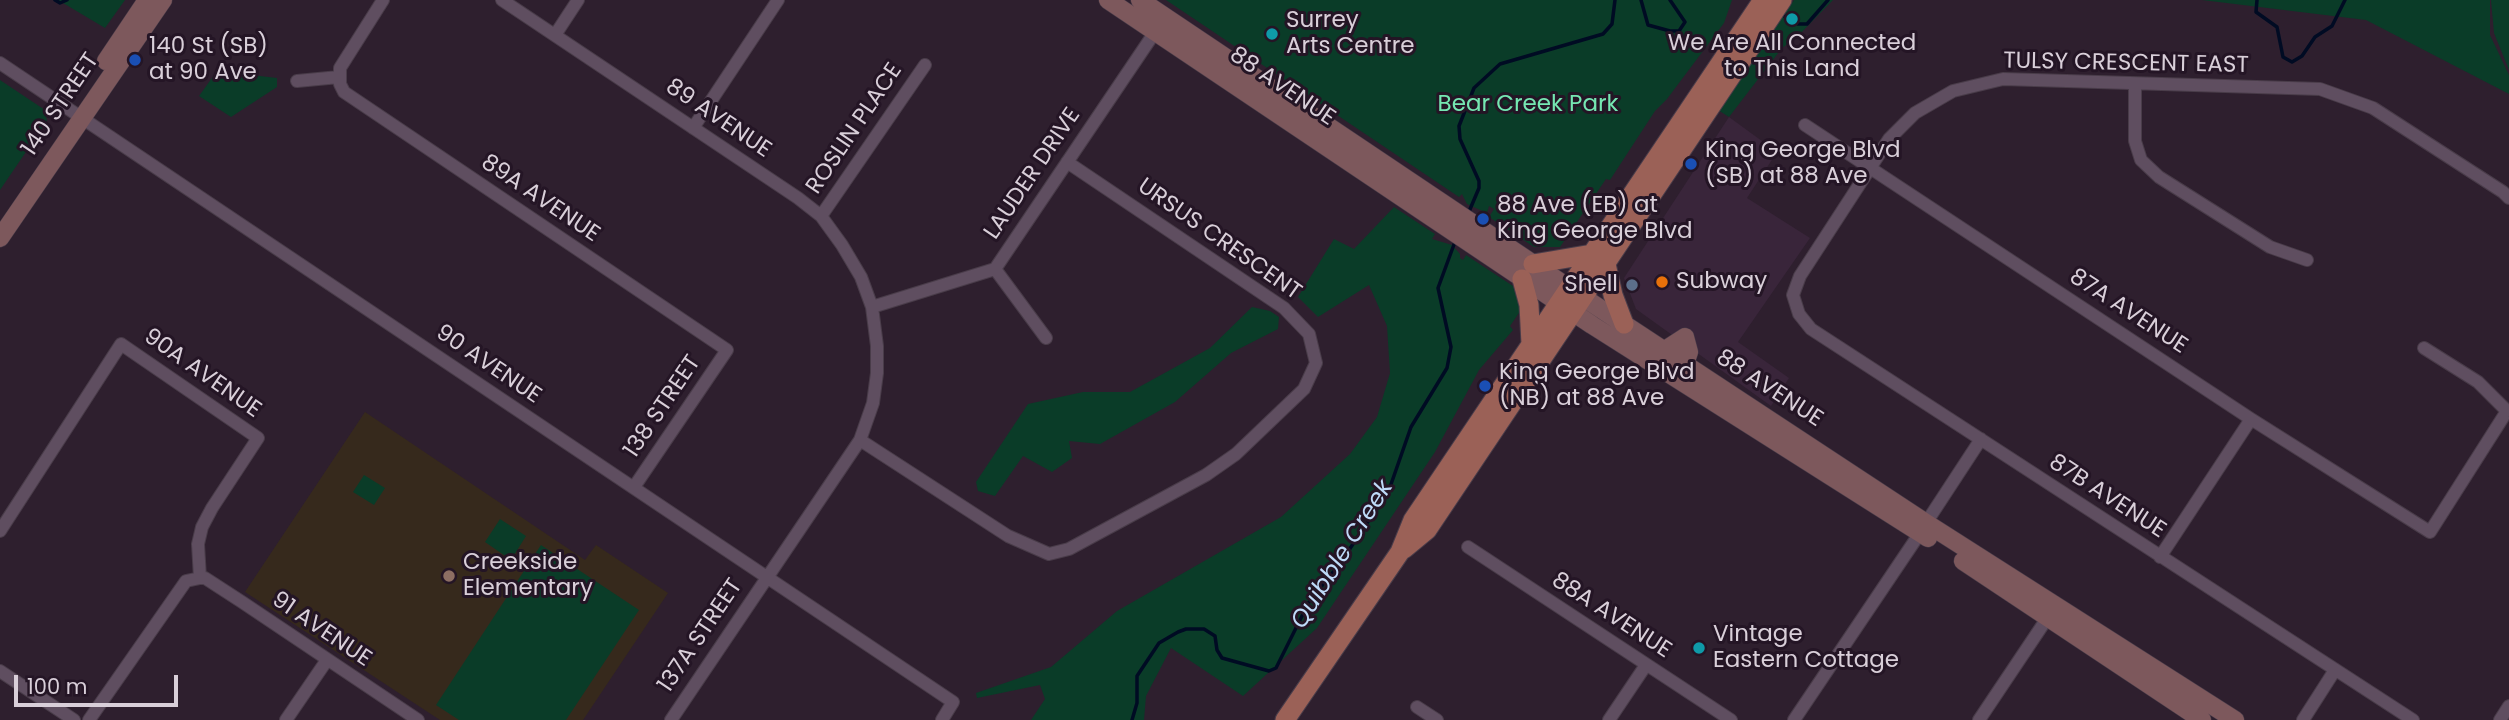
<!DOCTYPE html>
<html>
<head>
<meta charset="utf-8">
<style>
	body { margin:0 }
	#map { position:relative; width:2509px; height:720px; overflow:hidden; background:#2e1f2e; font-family:Poppins,sans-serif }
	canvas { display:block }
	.scale { position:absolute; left:14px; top:675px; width:164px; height:32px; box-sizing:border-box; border:4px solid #d9cfd9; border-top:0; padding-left:9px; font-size:21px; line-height:24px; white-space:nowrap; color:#d9cfd9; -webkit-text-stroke:5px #241525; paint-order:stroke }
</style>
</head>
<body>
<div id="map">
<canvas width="2509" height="720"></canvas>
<div class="scale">100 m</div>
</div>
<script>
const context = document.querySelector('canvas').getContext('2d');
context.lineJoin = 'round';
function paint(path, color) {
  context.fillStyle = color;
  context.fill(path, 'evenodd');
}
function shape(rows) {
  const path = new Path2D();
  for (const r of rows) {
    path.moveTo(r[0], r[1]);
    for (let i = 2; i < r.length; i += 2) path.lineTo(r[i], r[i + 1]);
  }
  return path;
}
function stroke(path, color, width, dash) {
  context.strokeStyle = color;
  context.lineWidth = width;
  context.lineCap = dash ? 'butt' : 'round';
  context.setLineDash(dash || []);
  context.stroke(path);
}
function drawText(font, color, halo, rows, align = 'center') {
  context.font = font + ' Poppins,sans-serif';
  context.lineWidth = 6;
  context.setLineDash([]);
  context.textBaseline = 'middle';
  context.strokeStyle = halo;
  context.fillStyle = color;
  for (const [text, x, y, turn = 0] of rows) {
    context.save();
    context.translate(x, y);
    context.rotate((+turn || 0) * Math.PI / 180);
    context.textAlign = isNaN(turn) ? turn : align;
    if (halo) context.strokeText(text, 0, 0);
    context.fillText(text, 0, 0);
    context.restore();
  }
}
const built = shape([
	[1729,117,1777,152,1747,198,1810,238,1738,342,1789,378,1771,406,1636,309,1624,278]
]);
const education = shape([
	[365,412,585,560,596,545,668,593,583,720,440,720,245,592]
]);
const green = shape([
	[58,0,125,0,105,28],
	[1166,0,1732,0,1724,23,1667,99,1655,111,1610,180,1606,179,1560,247,1534,247,1489,217,1494,209,1489,206,1487,213,1467,204,1462,194,1459,197],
	[1794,0,1833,0,1796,38,1782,48,1729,117,1718,110],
	[2202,0,2490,0,2490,35,2509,75,2509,94,2366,20],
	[2491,0,2509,0,2509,70,2494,33],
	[217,71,277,78,277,87,231,117,199,96],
	[0,80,45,110,47,121,0,190],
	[1394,207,1435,234,1432,239,1452,245,1460,254,1460,258,1463,260,1466,255,1513,286,1521,310,1510,326,1513,330,1479,370,1435,452,1317,628,1243,696,1171,648,1146,696,1144,720,1031,720,1045,699,1040,685,977,698,976,693,1051,667,1117,611,1281,517,1350,454,1377,417,1390,373,1387,326,1369,285,1318,317,1298,297,1334,239,1354,249],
	[1252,307,1270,311,1279,317,1278,329,1231,353,1175,402,1100,444,1069,441,1072,458,1052,472,1023,456,995,496,978,491,976,482,1028,404,1083,392,1130,392,1210,348],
	[364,475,385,488,374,505,353,492],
	[500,519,526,536,511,560,485,542],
	[541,545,639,610,566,720,459,720,436,705]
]);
const stream = shape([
	[55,0,60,3,67,0],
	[1641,0,1648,25,1670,31,1679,31,1685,22,1670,0],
	[2257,0,2256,12,2277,27,2283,57,2292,62,2302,56,2315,37,2332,26,2345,0],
	[1781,14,1798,24,1807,24,1828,0],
	[1468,214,1479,188,1479,181,1460,139,1459,126,1474,88,1500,64,1603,34,1612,24,1615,0],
	[1132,720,1137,703,1137,676,1159,643,1178,632,1186,629,1204,629,1215,636,1217,650,1222,658,1269,671,1276,668,1309,602,1341,562,1389,490,1411,427,1447,368,1451,347,1438,288,1456,239]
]);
const minor = shape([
	[383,0,340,68,340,84,344,92,727,350,634,487],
	[502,0,798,198,821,216,842,245,861,277,872,307,877,346,877,373,873,403,860,440,671,720],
	[555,35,578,0],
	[0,63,953,702,942,720],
	[297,81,339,77],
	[2135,84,2135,141,2141,160,2159,177,2270,247,2307,260],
	[1805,125,2251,419,2430,532,2507,411],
	[693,128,778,0],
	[821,216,925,65],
	[995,269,1046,338],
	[872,307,995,269,1155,32],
	[2424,348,2478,382,2507,411],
	[860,440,1008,536,1049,554,1069,549,1206,475,1236,454,1304,389,1316,363,1309,334,1284,308,1067,162],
	[1926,523,1981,439],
	[0,531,121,344,258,438,212,508,202,527,198,544,200,578,186,581,89,720],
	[1468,547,1731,720],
	[2160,557,2251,419],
	[200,578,205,578,242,602,418,720],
	[0,671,74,720],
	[1417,707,1437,720],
	[286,720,327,660],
	[1609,720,1646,665],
	[1794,720,1920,533],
	[1979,720,2048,617],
	[2303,720,2335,670],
	[2413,720,1811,329,1799,314,1793,295,1800,276,1889,139,1915,113,1953,91,2003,79,2320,89,2373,108,2503,192,2509,198],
	[2500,720,2509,706]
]);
const secondary = shape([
	[1108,0,1592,325,1928,538],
	[1140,0,1569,288,1926,523,2235,720],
	[106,61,147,0],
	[0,238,163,0],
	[1665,350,1685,337,1689,352,1685,364],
	[1963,561,2202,720]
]);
const primary = shape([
	[1533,264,1592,254],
	[1606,264,1613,295,1624,324],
	[1522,279,1529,305,1531,344],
	[1404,549,1427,530,1782,0],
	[1285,720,1400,552,1413,520,1763,0]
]);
const markers = [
	[1792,19,7,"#0f9aa8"],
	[1272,34,7,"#0f9aa8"],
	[135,60,7,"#1a4fb4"],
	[1691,164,7,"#1a4fb4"],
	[1483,219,7,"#1a4fb4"],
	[1662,282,7,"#e8710a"],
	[1632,285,7,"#5c6f8a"],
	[1485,386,7,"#1a4fb4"],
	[449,576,7,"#8d6e63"],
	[1699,648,7,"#0f9aa8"]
];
const poiNames = [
	["Surrey",1286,21],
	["Arts Centre",1286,47],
	["We Are All Connected",1792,44,"center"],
	["to This Land",1792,70,"center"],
	["140 St (SB)",149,47],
	["at 90 Ave",149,73],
	["King George Blvd",1705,151],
	["(SB) at 88 Ave",1705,177],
	["88 Ave (EB) at",1497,206],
	["King George Blvd",1497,232],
	["Subway",1676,282],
	["Shell",1618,285,"right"],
	["King George Blvd",1499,373],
	["(NB) at 88 Ave",1499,399],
	["Creekside",463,563],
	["Elementary",463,589],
	["Vintage",1713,635],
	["Eastern Cottage",1713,661]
];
const streetNames = [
	["TULSY CRESCENT EAST",2126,64,1],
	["88 AVENUE",1282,87,34],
	["140 STREET",61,105,-56],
	["89 AVENUE",718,119,34],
	["ROSLIN PLACE",855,129,-56],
	["LAUDER DRIVE",1033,174,-56],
	["89A AVENUE",540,199,34],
	["URSUS CRESCENT",1219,240,35],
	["87A AVENUE",2128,312,33],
	["90 AVENUE",488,365,34],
	["90A AVENUE",202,374,35],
	["88 AVENUE",1769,389,33],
	["138 STREET",663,407,-56],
	["87B AVENUE",2107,497,33],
	["88A AVENUE",1611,616,33],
	["91 AVENUE",321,630,34],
	["137A STREET",701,636,-56]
];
const parkNames = [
	["Bear Creek Park",1528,105]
];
const waterNames = [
	["Quibble Creek",1343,555,-58]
];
paint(built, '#39253a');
paint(education, '#36291c');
paint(green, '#0a3c28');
stroke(stream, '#000b23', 3.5);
stroke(minor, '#493c49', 14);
stroke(secondary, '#493c49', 19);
stroke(primary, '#493c49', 21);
stroke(minor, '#5f4e60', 12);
stroke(secondary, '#7d585c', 18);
stroke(primary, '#9b6157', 19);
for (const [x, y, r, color] of markers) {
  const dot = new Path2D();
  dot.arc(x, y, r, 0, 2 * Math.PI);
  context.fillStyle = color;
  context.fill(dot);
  stroke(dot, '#241525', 2.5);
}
drawText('23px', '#d9cfd9', '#241525', poiNames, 'left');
drawText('23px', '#d9cfd9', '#241525', streetNames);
drawText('23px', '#75e7b2', '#241525', parkNames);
drawText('italic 24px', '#bedaf8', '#241525', waterNames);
</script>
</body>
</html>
